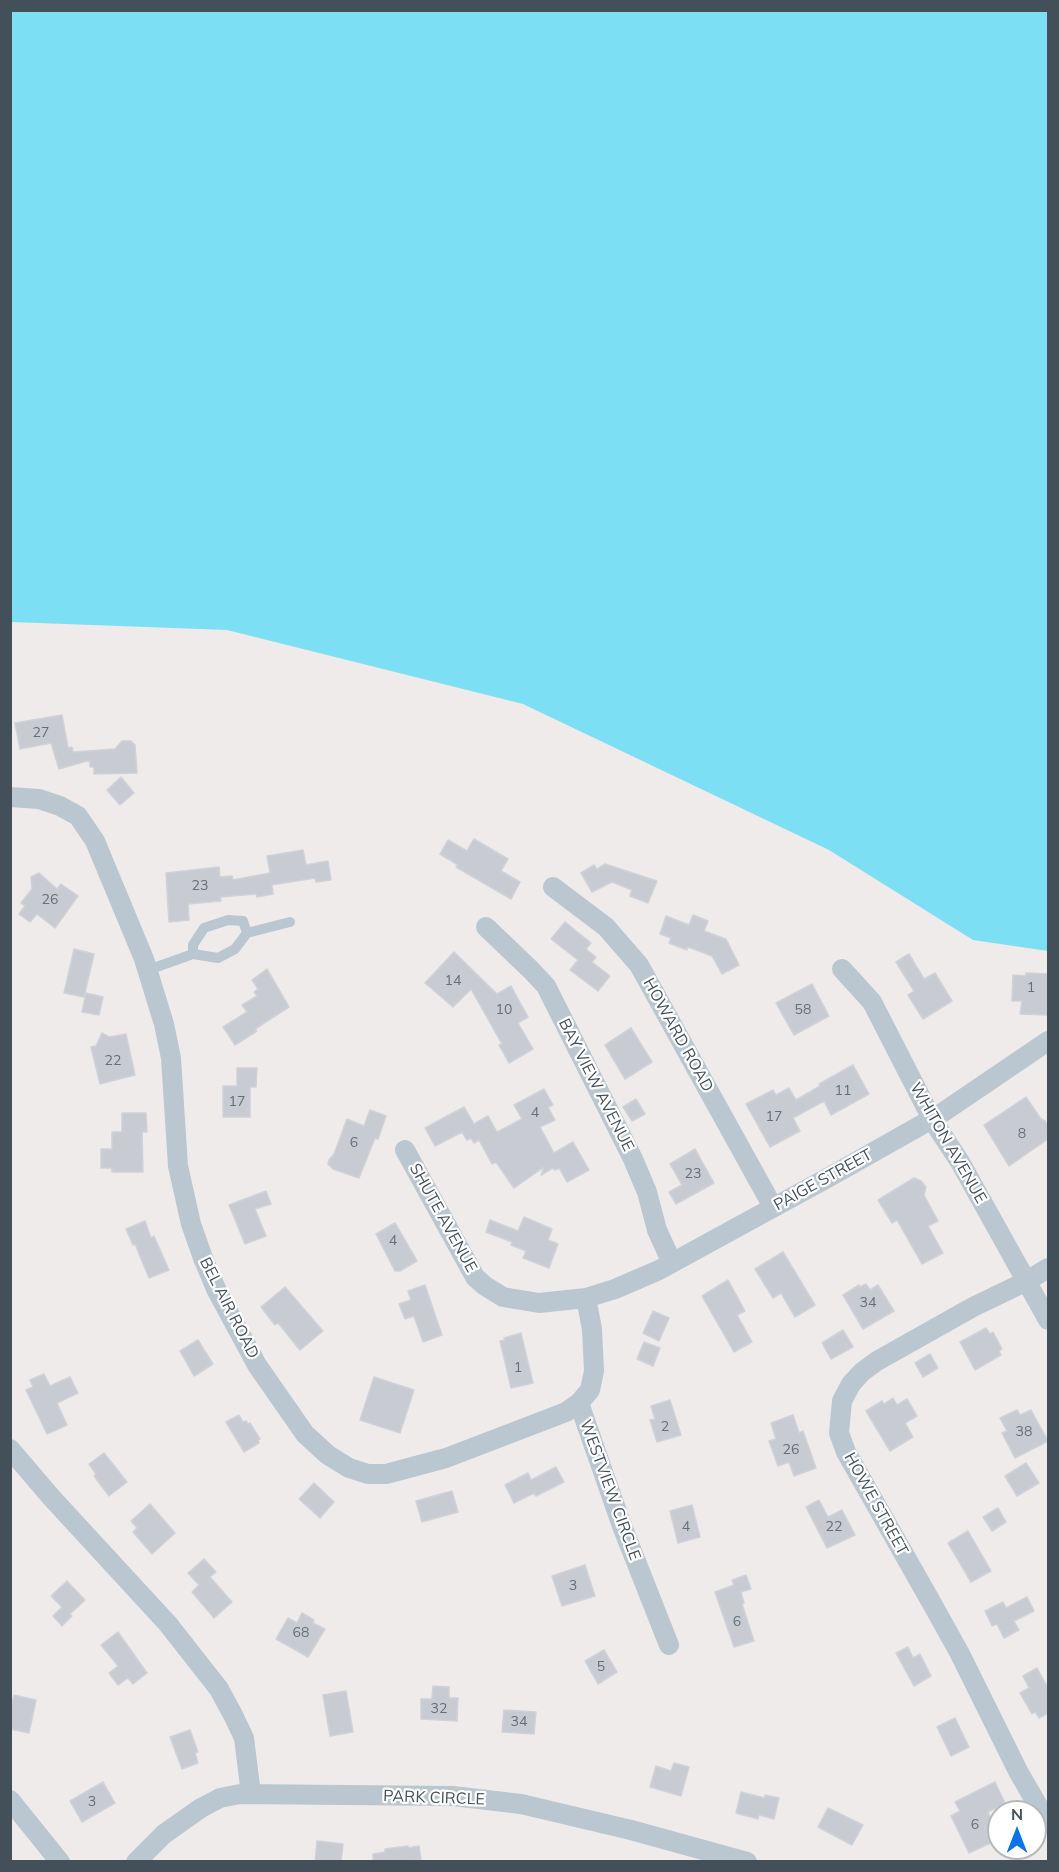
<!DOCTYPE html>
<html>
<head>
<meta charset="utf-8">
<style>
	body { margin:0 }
	#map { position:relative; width:1059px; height:1872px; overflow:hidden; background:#efebeb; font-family:Mulish,sans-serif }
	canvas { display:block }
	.frame { position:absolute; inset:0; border:12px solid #43505a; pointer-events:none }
	.north { position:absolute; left:987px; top:1800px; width:60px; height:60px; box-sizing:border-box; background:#fff; border:2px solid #b4b9bd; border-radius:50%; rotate:0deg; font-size:16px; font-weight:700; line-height:24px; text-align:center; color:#43505a }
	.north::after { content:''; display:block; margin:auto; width:21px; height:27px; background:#0974eb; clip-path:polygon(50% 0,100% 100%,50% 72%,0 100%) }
</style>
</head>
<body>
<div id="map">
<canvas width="1059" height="1872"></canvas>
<div class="frame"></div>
<div class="north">N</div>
</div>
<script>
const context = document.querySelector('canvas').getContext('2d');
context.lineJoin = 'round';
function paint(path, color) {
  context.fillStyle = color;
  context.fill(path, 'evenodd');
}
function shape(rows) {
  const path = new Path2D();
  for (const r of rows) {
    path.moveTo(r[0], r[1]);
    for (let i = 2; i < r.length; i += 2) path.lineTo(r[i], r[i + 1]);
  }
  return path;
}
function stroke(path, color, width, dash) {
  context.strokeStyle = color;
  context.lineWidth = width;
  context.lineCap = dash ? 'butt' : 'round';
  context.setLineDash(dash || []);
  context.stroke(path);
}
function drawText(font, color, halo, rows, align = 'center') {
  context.font = font + ' Mulish,sans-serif';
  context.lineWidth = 4.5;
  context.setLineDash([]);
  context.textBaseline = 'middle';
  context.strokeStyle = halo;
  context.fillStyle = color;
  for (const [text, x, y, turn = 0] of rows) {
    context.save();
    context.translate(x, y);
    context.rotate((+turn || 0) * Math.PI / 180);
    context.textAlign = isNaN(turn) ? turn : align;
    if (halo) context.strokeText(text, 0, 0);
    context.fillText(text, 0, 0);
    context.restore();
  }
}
const water = shape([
	[11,10,1048,11,1048,951,973,940,829,850,523,704,227,630,11,622]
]);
const building = shape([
	[62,715,68,748,72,747,73,752,115,749,122,741,131,741,135,745,137,773,94,774,94,767,90,767,90,760,59,769,51,743,20,749,15,723,62,715],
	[121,777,134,793,120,805,107,790,121,777],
	[474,839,508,859,501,871,520,882,511,899,456,867,458,865,440,854,448,840,467,851,474,839],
	[303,850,306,865,328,861,331,880,316,882,315,878,272,885,273,894,257,897,256,894,220,897,221,901,188,904,189,920,169,922,166,873,219,867,220,877,232,876,233,880,270,873,267,856,303,850],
	[605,864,657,881,648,903,630,896,632,890,612,882,592,892,581,873,594,865,597,869,605,864],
	[39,873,57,889,61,884,78,896,55,928,37,914,30,922,19,914,25,906,21,903,32,889,31,877,39,873],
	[693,915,708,921,704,931,726,939,739,965,722,974,712,956,688,947,687,950,669,943,671,938,660,934,666,916,689,925,693,915],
	[565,922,591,943,586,949,596,957,592,962,610,976,598,991,570,970,578,960,551,939,565,922],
	[74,949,94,954,84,997,64,993,74,949],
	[454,952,497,994,511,986,528,1017,518,1023,533,1049,509,1063,499,1045,502,1044,471,989,453,1007,425,983,454,952],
	[909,954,924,979,935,973,952,1001,923,1019,908,995,914,991,896,962,909,954],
	[267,969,289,1007,255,1029,257,1031,235,1045,223,1027,247,1012,242,1005,257,996,254,992,258,989,252,980,267,969],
	[1026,973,1048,974,1048,1015,1020,1014,1022,1001,1012,1001,1013,975,1026,976,1026,973],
	[812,984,829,1016,794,1035,776,1003,812,984],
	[86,993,103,997,99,1015,82,1012,86,993],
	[631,1028,652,1062,625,1079,605,1045,631,1028],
	[102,1033,109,1037,126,1034,135,1075,100,1084,91,1047,96,1046,102,1033],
	[853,1065,869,1094,831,1115,824,1101,793,1118,800,1131,770,1147,746,1104,773,1090,776,1095,789,1088,796,1100,820,1086,819,1084,853,1065],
	[237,1068,257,1068,256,1087,250,1087,250,1117,223,1117,223,1086,237,1086,237,1068],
	[544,1089,553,1105,548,1107,555,1120,540,1127,554,1153,573,1142,589,1170,567,1182,559,1168,555,1170,553,1168,541,1175,544,1167,514,1188,496,1162,492,1164,479,1140,474,1143,471,1138,467,1140,462,1132,435,1146,425,1128,464,1107,474,1124,488,1116,497,1132,522,1119,514,1105,544,1089],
	[1026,1097,1041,1119,1045,1121,1048,1126,1048,1139,1009,1166,984,1125,1026,1097],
	[636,1099,645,1114,632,1121,623,1107,636,1099],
	[370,1110,386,1116,378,1139,375,1138,359,1178,333,1169,328,1164,329,1160,334,1154,347,1119,364,1126,370,1110],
	[122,1113,146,1113,147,1132,142,1132,143,1172,112,1172,112,1168,101,1168,101,1149,112,1149,112,1132,122,1132,122,1113],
	[695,1149,714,1183,676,1204,669,1192,682,1185,670,1164,695,1149],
	[914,1178,921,1181,926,1187,924,1195,938,1221,928,1226,943,1253,922,1264,897,1220,892,1223,878,1200,914,1178],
	[266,1191,271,1204,255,1209,266,1236,245,1244,229,1205,266,1191],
	[524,1217,552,1229,548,1240,558,1244,549,1268,523,1258,526,1251,511,1245,512,1242,486,1232,490,1220,518,1231,524,1217],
	[145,1221,151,1238,154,1236,169,1270,149,1278,135,1244,133,1245,126,1229,145,1221],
	[395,1223,417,1261,400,1271,395,1271,376,1234,395,1223],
	[783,1252,815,1305,795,1317,781,1293,773,1298,755,1269,783,1252],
	[728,1280,745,1311,737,1315,752,1342,734,1352,702,1296,728,1280],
	[866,1284,870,1290,878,1285,894,1311,863,1329,843,1295,859,1285,860,1287,866,1284],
	[425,1285,442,1335,423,1342,414,1316,405,1319,399,1304,411,1300,408,1291,425,1285],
	[285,1287,323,1331,300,1350,278,1323,275,1325,261,1307,285,1287],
	[653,1311,669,1318,659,1341,643,1333,653,1311],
	[986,1328,990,1334,993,1332,1002,1349,999,1351,1001,1355,975,1370,960,1342,986,1328],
	[843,1330,853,1347,831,1359,822,1343,843,1330],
	[521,1333,533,1383,511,1388,500,1341,505,1340,504,1338,521,1333],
	[198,1340,213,1364,194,1376,180,1351,198,1340],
	[644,1342,660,1348,653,1366,637,1359,644,1342],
	[930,1354,938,1368,923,1377,915,1363,930,1354],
	[44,1374,50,1386,70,1377,78,1393,57,1403,67,1425,47,1434,26,1390,33,1387,30,1380,44,1374],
	[374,1377,414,1390,400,1433,360,1420,374,1377],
	[893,1398,897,1405,907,1399,917,1416,905,1423,913,1437,890,1451,866,1411,882,1401,884,1404,893,1398],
	[670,1400,681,1435,657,1442,650,1420,655,1419,651,1406,670,1400],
	[1017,1410,1020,1415,1031,1410,1048,1441,1015,1458,1002,1433,1007,1431,1000,1418,1017,1410],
	[239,1415,243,1422,246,1421,248,1424,250,1423,260,1439,258,1440,259,1443,244,1452,226,1422,239,1415],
	[793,1415,799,1433,803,1431,816,1468,794,1476,789,1462,778,1466,769,1441,776,1439,771,1423,793,1415],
	[104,1453,127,1482,109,1496,94,1476,96,1474,89,1464,104,1453],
	[1026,1463,1039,1483,1017,1496,1005,1476,1026,1463],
	[556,1467,564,1482,536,1496,534,1493,514,1503,505,1485,528,1473,531,1480,556,1467],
	[314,1483,334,1502,320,1518,299,1499,314,1483],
	[452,1491,458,1512,422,1522,416,1501,452,1491],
	[819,1500,828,1517,842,1510,855,1535,827,1548,806,1507,819,1500],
	[150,1504,175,1533,152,1554,133,1532,137,1528,131,1521,150,1504],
	[692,1505,700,1537,678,1543,670,1511,692,1505],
	[998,1508,1006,1522,992,1531,983,1517,998,1508],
	[968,1531,991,1571,971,1582,948,1543,968,1531],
	[204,1559,216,1572,210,1577,232,1602,214,1618,192,1592,199,1585,188,1573,204,1559],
	[585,1565,595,1596,562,1606,552,1576,585,1565],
	[746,1575,751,1589,741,1592,744,1603,742,1604,754,1641,734,1647,715,1592,734,1585,732,1580,746,1575],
	[67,1581,85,1600,70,1614,72,1616,62,1626,53,1616,62,1607,51,1596,67,1581],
	[1027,1597,1034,1611,1014,1621,1019,1630,1004,1638,997,1624,992,1626,985,1611,1003,1602,1006,1608,1027,1597],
	[302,1613,314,1620,313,1623,325,1629,308,1657,276,1639,288,1618,297,1623,302,1613],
	[118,1632,147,1673,133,1684,128,1678,118,1685,109,1673,118,1666,101,1645,118,1632],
	[908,1647,913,1658,920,1654,931,1676,914,1686,896,1653,908,1647],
	[604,1650,617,1672,598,1684,585,1661,604,1650],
	[1037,1668,1048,1688,1048,1713,1039,1718,1035,1712,1032,1714,1020,1693,1029,1688,1023,1676,1037,1668],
	[433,1686,449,1687,449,1698,458,1698,457,1721,421,1719,421,1699,432,1699,433,1686],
	[346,1691,353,1732,330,1736,323,1695,346,1691],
	[14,1695,36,1700,29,1733,10,1729,10,1712,14,1695],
	[504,1710,536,1712,534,1734,502,1732,504,1710],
	[955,1718,969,1747,951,1756,937,1727,955,1718],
	[190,1730,198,1752,195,1753,198,1763,182,1769,170,1737,190,1730],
	[674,1763,689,1767,681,1796,650,1787,656,1766,671,1771,674,1763],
	[103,1782,115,1803,82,1822,70,1801,103,1782],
	[995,1782,1005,1803,988,1812,999,1834,999,1839,969,1853,951,1816,960,1811,955,1802,995,1782],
	[741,1792,765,1798,765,1795,779,1798,774,1819,759,1815,758,1819,736,1813,741,1792],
	[828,1808,863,1825,852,1845,818,1827,828,1808],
	[317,1841,343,1844,341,1862,315,1862,317,1841],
	[408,1846,408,1848,419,1846,421,1860,373,1862,373,1854,385,1852,385,1849,408,1846]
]);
const service = shape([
	[247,933,290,922],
	[148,970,193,954,218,958,235,949,247,933,243,921,228,920,204,928,193,945,193,954]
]);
const minor = shape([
	[10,797,39,799,60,806,78,816,95,841,144,959,164,1024,171,1058,178,1166,191,1224,203,1258,217,1291,257,1365,305,1434,328,1455,349,1468,368,1474,386,1474,446,1458,566,1412,579,1403],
	[553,887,606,927,639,965,773,1207],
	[486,927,531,970,546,986,633,1159,647,1192,657,1230,672,1263],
	[842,969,872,1002,933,1121,960,1162,1048,1320],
	[405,1150,475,1277,485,1286,503,1297,539,1303,586,1298,615,1289,659,1270,831,1176,939,1115,1048,1041],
	[1048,1268,1027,1281,973,1307,877,1361,862,1372,851,1384,842,1401,839,1433,846,1452,930,1600,959,1652,1019,1773,1048,1823],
	[586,1298,592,1329,594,1371,590,1390,579,1403,622,1526,669,1645],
	[10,1449,51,1497,168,1624,219,1689,233,1715,244,1738,251,1794],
	[10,1800,60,1862],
	[136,1862,164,1834,201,1808,220,1798,240,1794,453,1796,521,1804,631,1830,747,1862]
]);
const numberNames = [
	["27",41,733],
	["23",200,886],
	["26",50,900],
	["14",453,981],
	["1",1031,988],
	["10",504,1010],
	["58",803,1010],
	["22",113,1061],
	["11",843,1091],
	["17",237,1102],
	["4",535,1113],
	["17",774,1117],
	["8",1022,1134],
	["6",354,1143],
	["23",693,1174],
	["4",393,1241],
	["34",868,1303],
	["1",518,1368],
	["2",665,1427],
	["38",1024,1432],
	["26",791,1450],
	["4",686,1527],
	["22",834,1527],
	["3",573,1586],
	["6",737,1622],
	["68",301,1633],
	["5",601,1667],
	["32",439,1709],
	["34",519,1722],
	["3",92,1802],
	["6",975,1825]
];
const streetNames = [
	["HOWARD ROAD",678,1035,61],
	["BAY VIEW AVENUE",596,1085,63],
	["WHITON AVENUE",948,1143,60],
	["PAIGE STREET",823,1180,-29],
	["SHUTE AVENUE",443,1218,61],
	["BEL AIR ROAD",229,1308,63],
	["WESTVIEW CIRCLE",610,1490,70],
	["HOWE STREET",876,1504,61],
	["PARK CIRCLE",434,1798,2]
];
paint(water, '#7ddff3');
paint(building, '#c8cbd1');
stroke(building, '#cfd2d8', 1.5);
stroke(service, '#bbc7d0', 10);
stroke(minor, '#bbc7d0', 20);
drawText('14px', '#646f78', null, numberNames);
drawText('16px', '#43505a', '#fff', streetNames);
</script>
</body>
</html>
